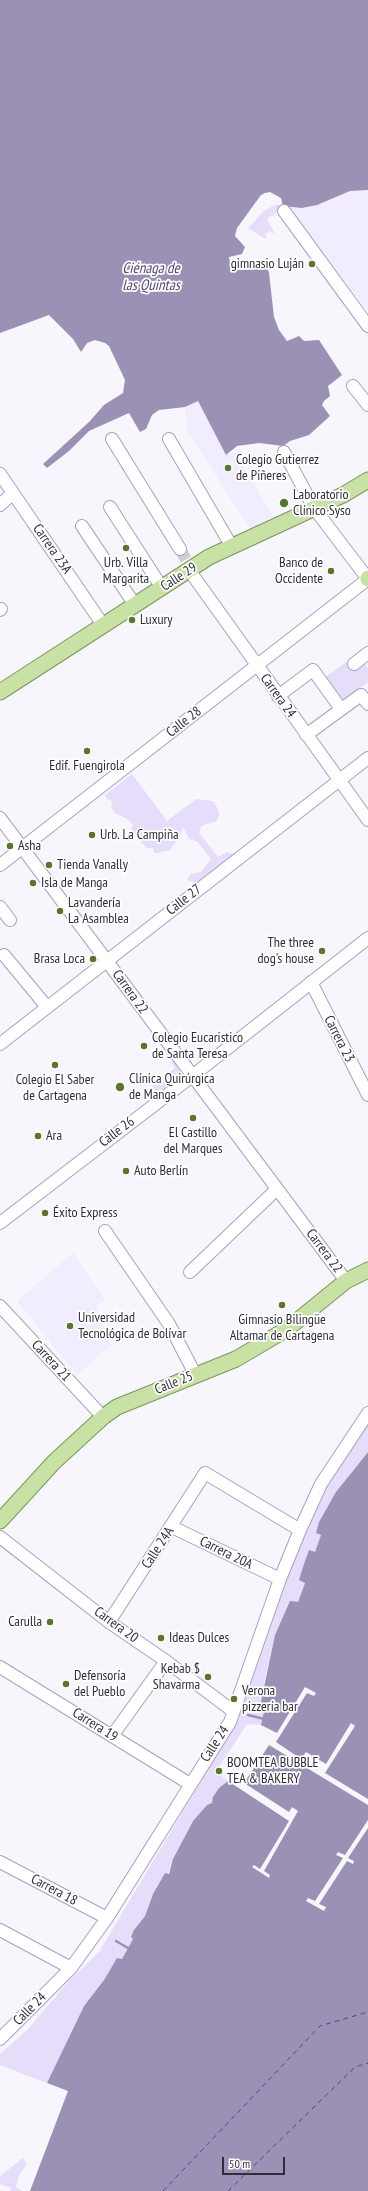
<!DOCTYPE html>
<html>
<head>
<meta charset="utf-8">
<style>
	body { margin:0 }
	#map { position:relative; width:368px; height:2191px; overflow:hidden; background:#f7f6fd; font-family:"PT Sans Narrow",sans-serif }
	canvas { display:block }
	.scale { position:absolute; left:222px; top:2157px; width:63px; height:18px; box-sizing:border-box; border:2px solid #302d3a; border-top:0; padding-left:5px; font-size:12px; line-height:14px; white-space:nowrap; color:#302d3a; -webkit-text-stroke:3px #fff; paint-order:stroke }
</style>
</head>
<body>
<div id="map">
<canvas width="368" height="2191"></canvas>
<div class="scale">50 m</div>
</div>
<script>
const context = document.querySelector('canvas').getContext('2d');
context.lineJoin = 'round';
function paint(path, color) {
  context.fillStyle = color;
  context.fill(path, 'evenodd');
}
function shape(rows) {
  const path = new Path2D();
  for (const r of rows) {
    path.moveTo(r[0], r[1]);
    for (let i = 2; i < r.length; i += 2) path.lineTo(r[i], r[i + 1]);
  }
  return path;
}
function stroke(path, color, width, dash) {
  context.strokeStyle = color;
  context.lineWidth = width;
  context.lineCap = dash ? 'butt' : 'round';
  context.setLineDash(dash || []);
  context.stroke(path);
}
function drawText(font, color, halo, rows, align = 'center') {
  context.font = font + ' "PT Sans Narrow",sans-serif';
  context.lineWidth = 3.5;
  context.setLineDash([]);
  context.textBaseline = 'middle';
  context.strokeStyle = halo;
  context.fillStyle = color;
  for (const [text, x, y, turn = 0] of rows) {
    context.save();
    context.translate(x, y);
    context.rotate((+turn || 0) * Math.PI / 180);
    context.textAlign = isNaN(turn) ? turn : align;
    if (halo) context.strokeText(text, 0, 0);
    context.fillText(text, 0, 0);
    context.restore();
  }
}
const built = shape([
	[368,190,368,311,283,206,302,208,317,205,350,191],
	[198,401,226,454,236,453,273,516,251,530,187,431,185,407],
	[73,1253,105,1300,96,1306,111,1345,77,1375,17,1301]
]);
const green = shape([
	[277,204,281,207,279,211,267,219,275,234,270,231,265,234,267,238,264,238,248,228,265,210],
	[363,661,368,668,368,682,340,703,323,679,346,662,351,670],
	[132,774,167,821,196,799,213,801,218,809,219,815,217,821,201,826,199,833,218,857,227,852,237,855,222,870,215,868,216,875,199,884,187,880,190,874,201,872,211,859,198,842,189,839,183,827,180,836,170,850,157,853,154,853,153,848,146,848,131,829,133,825,129,820,115,813,111,807,112,804,111,800,107,799,105,795],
	[176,1059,186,1071,158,1094,152,1086,175,1068,171,1062],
	[368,1419,368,1452,350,1474,321,1535,315,1552,300,1576,299,1580,305,1582,298,1602,290,1602,275,1635,264,1682,260,1706,265,1707,261,1725,247,1724,216,1772,228,1781,219,1788,212,1803,207,1805,193,1821,173,1859,168,1874,165,1873,153,1894,145,1916,134,1930,133,1939,128,1948,122,1959,117,1958,104,1980,84,2006,47,2083,0,2065,0,2054,27,2030,70,1980,99,1952,236,1722,301,1537,337,1461],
	[23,2158,27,2164,19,2175,16,2187,23,2191,10,2191,11,2188,0,2184,0,2176]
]);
const water = shape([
	[0,0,368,0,368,190,350,191,317,205,302,208,283,206,281,198,270,192,265,193,261,195,237,228,235,236,245,247,242,254,229,257,230,263,236,269,242,270,265,260,269,273,274,317,279,330,287,341,299,336,304,341,319,340,342,375,328,386,330,396,324,401,322,405,330,416,309,435,290,441,283,446,259,443,237,446,226,455,198,401,185,407,159,410,152,415,146,429,140,432,129,413,89,431,69,451,47,468,43,464,89,422,104,405,123,393,125,380,109,346,105,343,95,340,87,343,81,352,73,339,49,315,0,333],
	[368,1452,368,1799,325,1773,355,1726,351,1723,326,1764,306,1752,301,1759,276,1742,307,1693,314,1696,316,1693,305,1687,277,1733,261,1725,265,1707,260,1706,275,1635,290,1601,298,1602,305,1583,299,1580,303,1567,309,1550,315,1552,321,1535,316,1533,319,1522,336,1492],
	[269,1745,368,1805,368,1820,345,1855,338,1852,336,1855,343,1858,315,1901,308,1898,306,1901,324,1911,326,1907,319,1904,347,1861,353,1864,354,1861,348,1858,368,1828,368,2191,30,2191,68,2091,47,2083,84,2006,104,1980,117,1958,122,1959,133,1939,131,1937,134,1930,145,1916,153,1894,165,1873,169,1874,173,1859,193,1821,207,1805,212,1803,213,1797,219,1788,228,1781,289,1821,260,1869,254,1865,252,1867,269,1878,270,1875,264,1871,298,1811,292,1807,289,1812,244,1783]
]);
const stream = shape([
	[248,1715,264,1719],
	[116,1941,128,1948]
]);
const ferry = shape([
	[163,2191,320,2026,368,2012],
	[228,2191,355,2067,368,2063]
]);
const minorTunnel = shape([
	[180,549,188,563]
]);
const minor = shape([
	[284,211,368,326],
	[353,386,368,405],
	[112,439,180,549],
	[169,439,232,547],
	[0,474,103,625],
	[0,505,13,493],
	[110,507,162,588],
	[82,526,135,605],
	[189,570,368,820],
	[0,610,1,609],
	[354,664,368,653],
	[278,696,313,670,341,709],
	[306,735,361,695,368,704],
	[0,818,346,1281],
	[0,865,368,579,314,508,284,452],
	[0,907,10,920],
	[4,955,47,1007],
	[311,982,368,1095],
	[0,1044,368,758],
	[0,1223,196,1073,368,938],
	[105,1231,169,1324,195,1374],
	[190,1272,277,1189],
	[0,1306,103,1417],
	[172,1527,280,1579],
	[0,1537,109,1622,166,1661,233,1711],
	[109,1622,205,1473,300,1530],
	[0,1667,190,1784],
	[112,1736,166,1661],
	[0,1862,107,1918],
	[0,1930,71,1968],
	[0,2039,71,1968,107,1918,230,1722,280,1579,300,1530,321,1484,368,1413]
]);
const major = shape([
	[368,578,368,579],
	[0,692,209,557,343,495,368,480],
	[0,1521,54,1462,103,1417,117,1407,236,1359,287,1329,346,1281,368,1270]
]);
const markers = [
	[312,264,4,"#58762c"],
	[228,468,4,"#58762c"],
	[284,503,5,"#58762c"],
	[126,548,4,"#58762c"],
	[331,571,4,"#58762c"],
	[132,620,4,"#58762c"],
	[87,751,4,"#58762c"],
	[92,835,4,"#58762c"],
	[10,846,4,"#58762c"],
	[49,865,4,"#58762c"],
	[33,883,4,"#58762c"],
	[60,911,4,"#58762c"],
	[322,951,4,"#58762c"],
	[93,959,4,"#58762c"],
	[144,1046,4,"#58762c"],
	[55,1065,4,"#58762c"],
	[120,1087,5,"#58762c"],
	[193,1118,4,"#58762c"],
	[38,1136,4,"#58762c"],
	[126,1171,4,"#58762c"],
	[45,1213,4,"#58762c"],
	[282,1305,4,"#58762c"],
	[70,1326,4,"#58762c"],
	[50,1622,4,"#58762c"],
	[161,1638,4,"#58762c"],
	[208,1677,4,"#58762c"],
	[66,1684,4,"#58762c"],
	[234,1699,4,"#58762c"],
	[219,1771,4,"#58762c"]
];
const poiNames = [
	["gimnasio Luján",304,264,"right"],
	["Colegio Gutierrez",236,460],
	["de Piñeres",236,476],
	["Laboratorio",293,495],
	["Clínico Syso",293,511],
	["Urb. Villa",126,563,"center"],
	["Margarita",126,579,"center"],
	["Banco de",323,563,"right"],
	["Occidente",323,579,"right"],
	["Luxury",140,620],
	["Edif. Fuengirola",87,766,"center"],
	["Urb. La Campiña",100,835],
	["Asha",18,846],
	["Tienda Vanally",57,865],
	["Isla de Manga",41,883],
	["Lavandería",68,903],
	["La Asamblea",68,919],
	["The three",314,943,"right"],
	["dog's house",314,959,"right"],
	["Brasa Loca",85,959,"right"],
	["Colegio Eucaristico",152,1038],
	["de Santa Teresa",152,1054],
	["Clínica Quirúrgica",129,1079],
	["de Manga",129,1095],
	["Colegio El Saber",55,1080,"center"],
	["de Cartagena",55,1096,"center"],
	["El Castillo",193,1133,"center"],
	["del Marques",193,1149,"center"],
	["Ara",46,1136],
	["Auto Berlín",134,1171],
	["Éxito Express",53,1213],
	["Universidad",78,1318],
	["Tecnológica de Bolívar",78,1334],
	["Gimnasio Bilingüe",282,1320,"center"],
	["Altamar de Cartagena",282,1336,"center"],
	["Carulla",42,1622,"right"],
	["Ideas Dulces",169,1638],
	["Kebab $",200,1669,"right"],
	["Shavarma",200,1685,"right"],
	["Defensoría",74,1676],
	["del Pueblo",74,1692],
	["Verona",242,1691],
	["pizzería bar",242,1707],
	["BOOMTEA BUBBLE",227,1763],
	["TEA & BAKERY",227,1779]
];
const streetNames = [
	["Carrera 23A",52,549,55],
	["Calle 29",179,577,-33],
	["Carrera 24",278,696,54],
	["Calle 28",184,722,-38],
	["Calle 27",184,900,-38],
	["Carrera 22",130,992,54],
	["Carrera 23",339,1039,63],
	["Calle 26",117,1132,-37],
	["Carrera 22",324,1251,53],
	["Carrera 21",51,1361,47],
	["Calle 25",174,1383,-22],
	["Calle 24A",158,1548,-57],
	["Carrera 20A",226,1553,26],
	["Carrera 20",116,1625,36],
	["Carrera 19",95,1725,32],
	["Calle 24",215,1744,-57],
	["Carrera 18",54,1890,28],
	["Calle 24",30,2009,-45]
];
const waterNames = [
	["Ciénaga de",151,269],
	["las Quintas",151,286]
];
paint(built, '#f1ecfe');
paint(green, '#e5ddfa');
paint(water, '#9a91b4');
stroke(stream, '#9a91b4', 2.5);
stroke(ferry, '#554677', 1, [5, 4]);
stroke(minorTunnel, '#cfced6', 12, [12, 6]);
stroke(minor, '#a9a0c1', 14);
stroke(major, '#7b965a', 17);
stroke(minor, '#fff', 12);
stroke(major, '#c8e2a6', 15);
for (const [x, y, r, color] of markers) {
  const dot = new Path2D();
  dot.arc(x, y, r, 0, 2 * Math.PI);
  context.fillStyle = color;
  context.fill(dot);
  stroke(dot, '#fff', 1.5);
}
drawText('14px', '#302d3a', '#fff', poiNames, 'left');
drawText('14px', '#302d3a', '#fff', streetNames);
drawText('italic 15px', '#554677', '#fff', waterNames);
</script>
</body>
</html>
